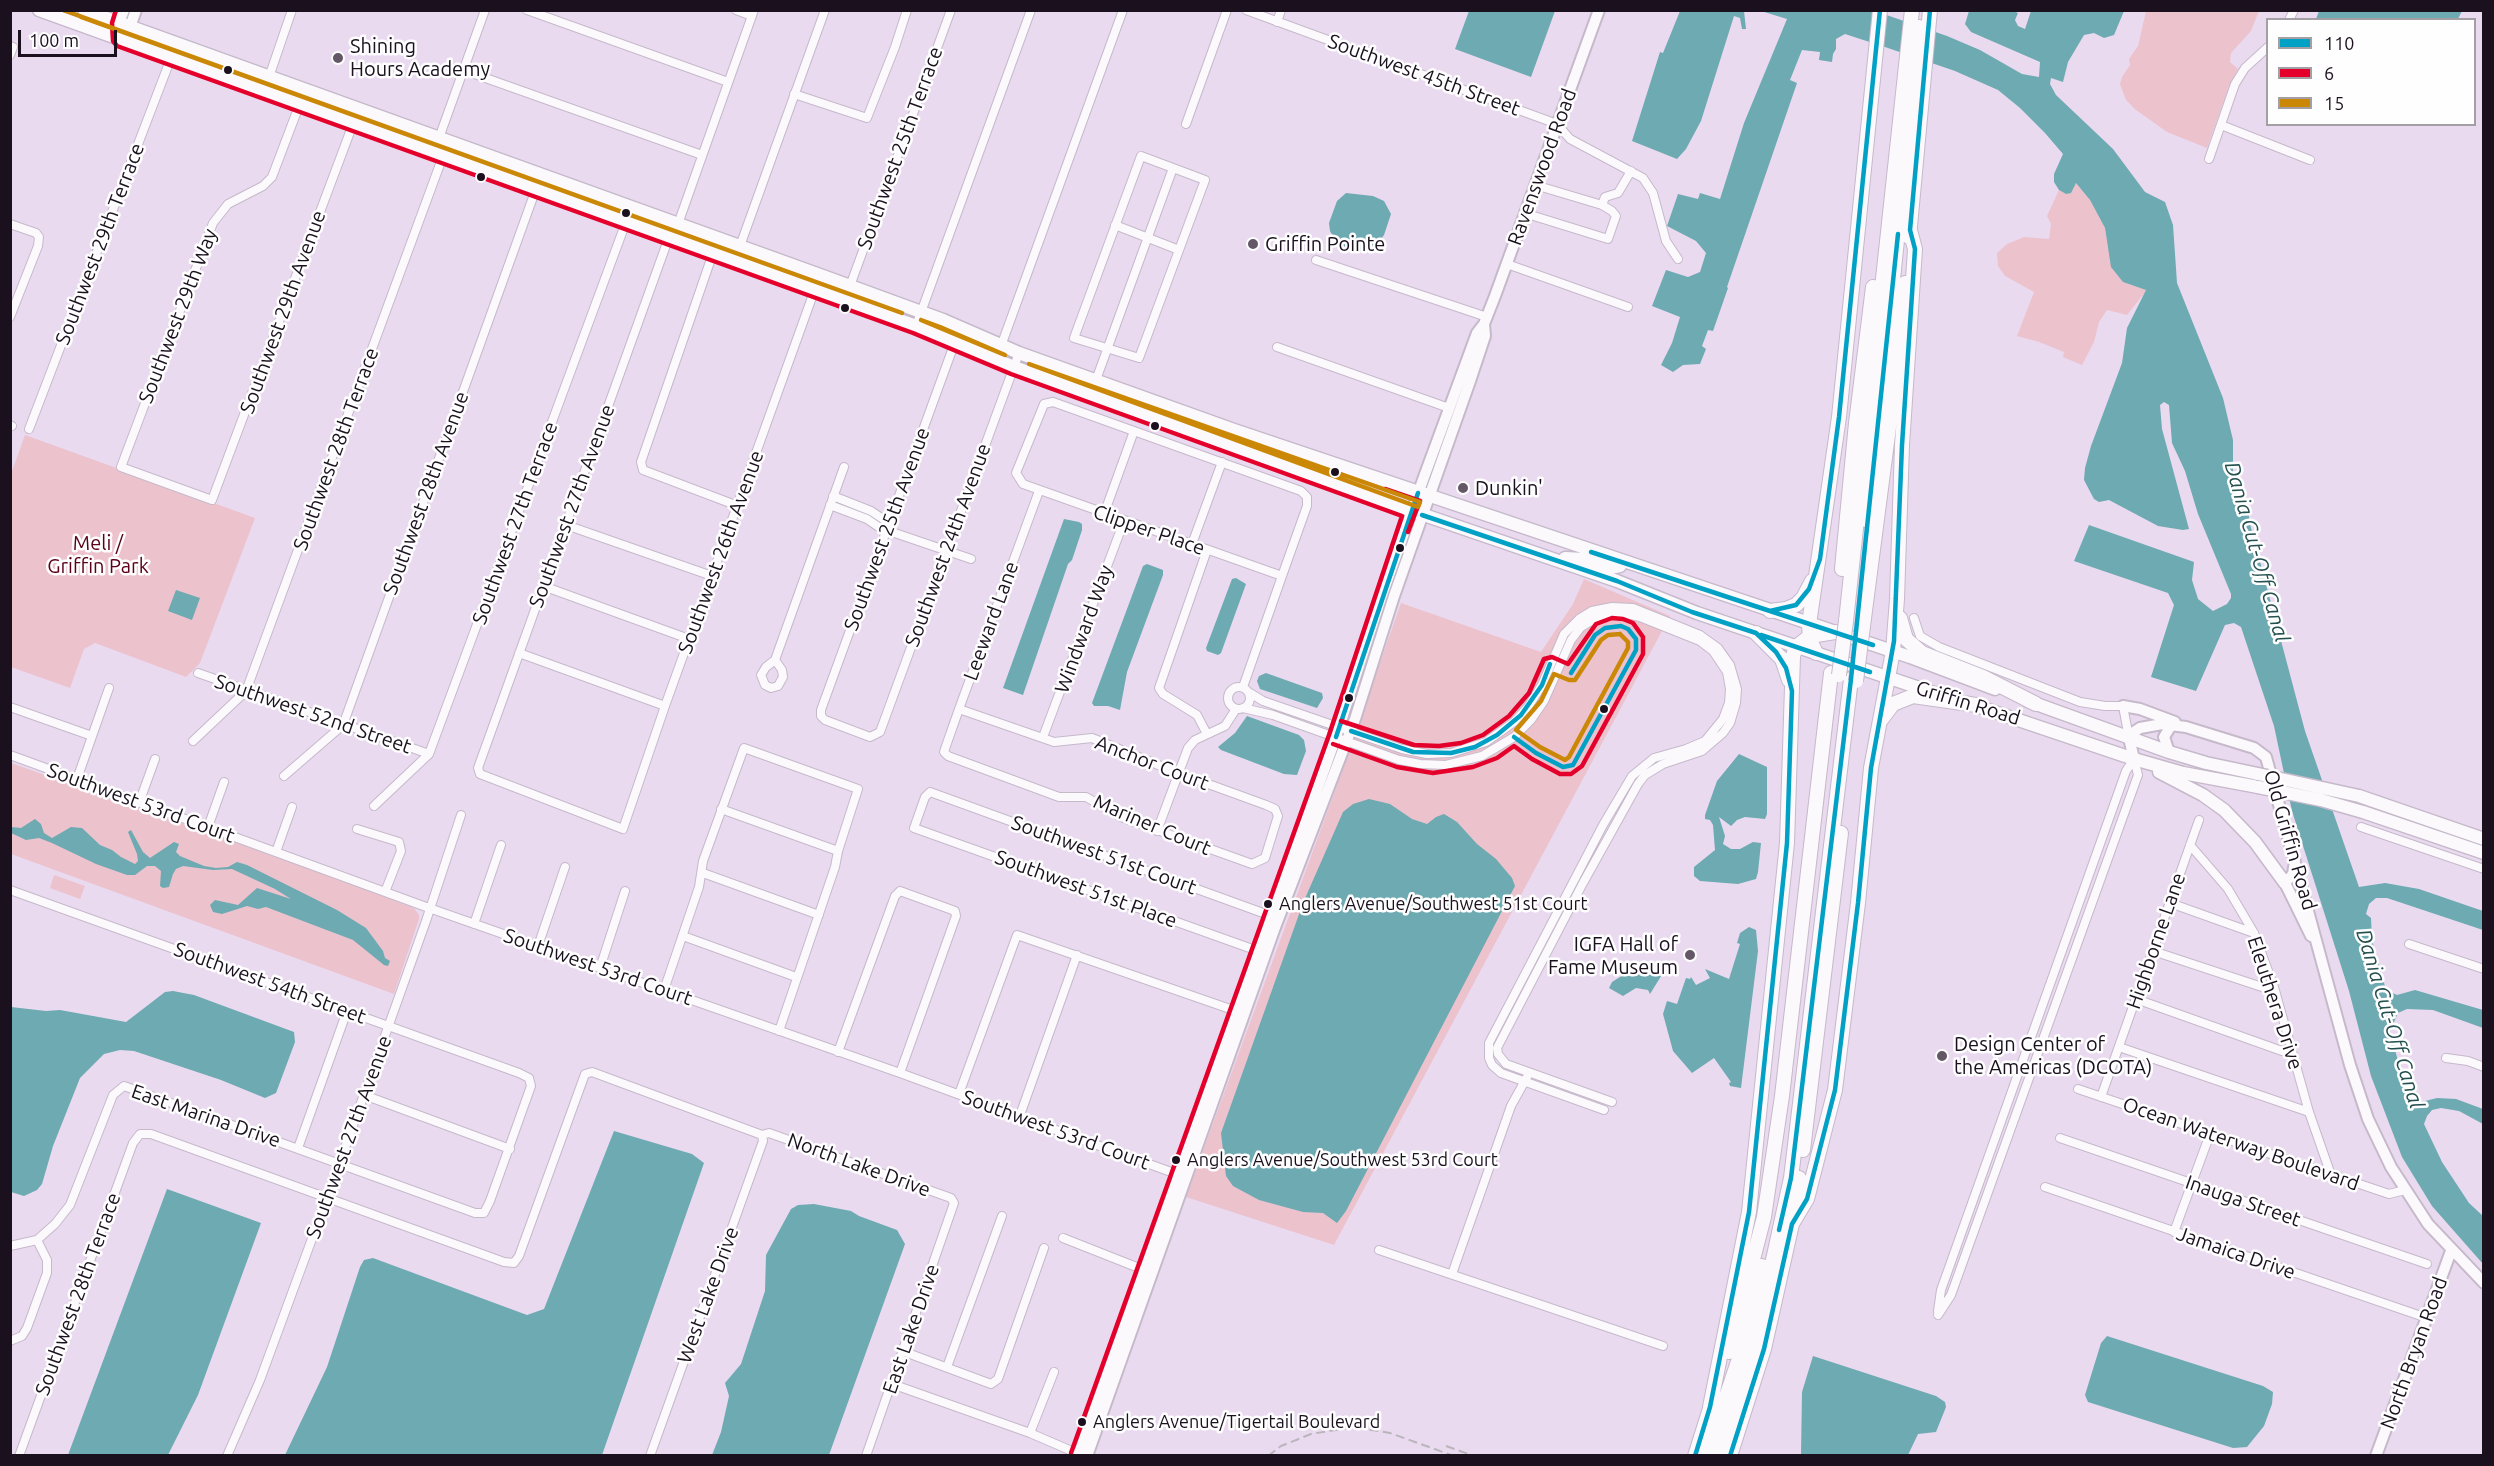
<!DOCTYPE html>
<html>
<head>
<meta charset="utf-8">
<style>
	body { margin:0 }
	#map { position:relative; width:2494px; height:1466px; overflow:hidden; background:#eadaf0; font-family:Ubuntu,sans-serif }
	canvas { display:block }
	.frame { position:absolute; inset:0; border:12px solid #1a101e; pointer-events:none }
	.legend { position:absolute; left:2266px; top:18px; width:210px; height:108px; box-sizing:border-box; background:#fefefe; border:2px solid #a39fa4; margin:0; padding:8px 10px; list-style:none; font-size:18px; color:#1a101e }
	.legend li { display:flex; align-items:center; gap:12px; height:30px }
	.legend b { width:30px; border:2px solid #a39fa4 }
	.scale { position:absolute; left:18px; top:30px; width:99px; height:27px; box-sizing:border-box; border:3px solid #1a101e; border-top:0; padding-left:8px; font-size:18px; line-height:21px; white-space:nowrap; color:#1a101e; -webkit-text-stroke:4px #fefefe; paint-order:stroke }
</style>
</head>
<body>
<div id="map">
<canvas width="2494" height="1466"></canvas>
<div class="frame"></div>
<ul class="legend">
<li><b style="height:8px;background:#01a1c5"></b>110</li>
<li><b style="height:8px;background:#e4002b"></b>6</li>
<li><b style="height:8px;background:#cb8806"></b>15</li>
</ul>
<div class="scale">100 m</div>
</div>
<script>
const context = document.querySelector('canvas').getContext('2d');
context.lineJoin = 'round';
function paint(path, color) {
  context.fillStyle = color;
  context.fill(path, 'evenodd');
}
function shape(rows) {
  const path = new Path2D();
  for (const r of rows) {
    if (r.length === 3) {
      path.moveTo(r[0] + r[2], r[1]);
      path.arc(r[0], r[1], r[2], 0, 2 * Math.PI);
      continue;
    }
    path.moveTo(r[0], r[1]);
    for (let i = 2; i < r.length; i += 2) path.lineTo(r[i], r[i + 1]);
  }
  return path;
}
function stroke(path, color, width, dash) {
  context.strokeStyle = color;
  context.lineWidth = width;
  context.lineCap = dash ? 'butt' : 'round';
  context.setLineDash(dash || []);
  context.stroke(path);
}
function drawText(font, color, halo, rows, align = 'center') {
  context.font = font + ' Ubuntu,sans-serif';
  context.lineWidth = 5;
  context.setLineDash([]);
  context.textBaseline = 'middle';
  context.strokeStyle = halo;
  context.fillStyle = color;
  for (const [text, x, y, turn = 0] of rows) {
    context.save();
    context.translate(x, y);
    context.rotate((+turn || 0) * Math.PI / 180);
    context.textAlign = isNaN(turn) ? turn : align;
    if (halo) context.strokeText(text, 0, 0);
    context.fillText(text, 0, 0);
    context.restore();
  }
}
const green = shape([
	[2146,11,2259,11,2251,31,2231,53,2230,62,2238,69,2229,86,2207,148,2167,132,2136,110,2126,100,2120,84,2122,77,2130,65,2129,59,2138,46],
	[2076,183,2090,200,2105,228,2108,248,2123,282,2147,290,2127,315,2107,310,2099,322,2094,342,2082,365,2063,357,2064,352,2039,342,2017,336,2034,292,2005,276,1998,266,1997,253,2007,244,2024,237,2049,239,2051,224,2047,216,2059,190,2066,194],
	[25,435,255,518,200,663,186,677,95,643,84,649,70,688,11,667,11,474],
	[1584,579,1670,616,1334,1245,1186,1197,1335,791,1401,603,1541,652,1573,604],
	[11,763,323,873,414,908,419,915,419,919,394,994,11,854],
	[54,875,85,886,80,899,50,888]
]);
const water = shape([
	[2011,10,2018,13,2015,20,2018,26,2025,29,2031,11,2124,11,2114,35,2104,38,2094,33,2084,35,2068,62,2063,82,2051,78,2050,84,2056,95,2113,149,2145,192,2165,202,2173,225,2177,283,2223,398,2233,440,2233,473,2247,502,2250,524,2305,731,2359,887,2385,883,2419,889,2483,911,2483,930,2387,898,2376,898,2369,904,2366,914,2371,918,2372,940,2386,990,2397,995,2415,990,2483,1010,2483,1028,2433,1010,2407,1009,2398,1013,2390,1031,2406,1091,2413,1104,2437,1098,2456,1099,2483,1109,2483,1124,2459,1111,2441,1108,2432,1110,2427,1116,2424,1124,2442,1162,2469,1203,2483,1216,2483,1264,2432,1206,2402,1157,2371,1076,2349,991,2292,811,2274,726,2241,627,2234,623,2225,625,2196,691,2151,677,2174,605,2168,593,2074,561,2089,525,2194,562,2192,580,2198,599,2213,611,2227,604,2231,598,2231,594,2198,514,2185,471,2172,443,2169,405,2164,402,2160,405,2162,429,2189,529,2183,530,2158,526,2109,500,2099,502,2094,499,2084,480,2085,468,2091,446,2122,363,2127,328,2146,290,2123,282,2111,267,2105,228,2090,200,2076,183,2071,193,2066,194,2059,190,2054,182,2054,174,2063,154,2045,133,2020,108,1998,90,1955,71,1885,47,1845,34,1836,39,1836,49,1833,54,1832,62,1819,60,1820,52,1802,50,1790,80,1797,83,1727,287,1728,288,1713,331,1708,330,1702,346,1706,349,1700,364,1683,365,1673,372,1661,365,1672,343,1680,317,1652,306,1666,270,1688,277,1700,272,1706,253,1696,241,1667,226,1678,194,1698,199,1700,193,1720,199,1744,123,1787,19,1761,11,1875,11,1947,36,1980,50,2022,74,2039,77,2040,62,1971,32,1965,24,1969,11],
	[1469,11,1555,11,1531,77,1455,49],
	[1680,11,1744,11,1746,29,1742,29,1740,18,1734,16,1701,121,1686,149,1677,159,1632,141,1660,52,1663,53],
	[2319,11,2319,10,2462,11,2458,19,2316,19],
	[1346,193,1373,196,1384,201,1391,214,1384,235,1378,243,1361,251,1349,249,1336,242,1330,231,1329,223,1337,201],
	[1064,519,1079,522,1082,524,1082,530,1072,560,1068,564,1023,695,1003,688],
	[1147,564,1163,570,1163,575,1127,672,1120,710,1108,706,1094,706,1092,703,1143,566],
	[1236,578,1246,584,1221,653,1218,655,1207,651,1206,648,1232,579],
	[176,590,200,598,192,620,168,611],
	[1266,673,1322,693,1323,698,1317,708,1260,689,1257,681,1259,676],
	[1247,716,1299,735,1304,740,1306,751,1297,775,1284,774,1221,750,1218,747,1235,733],
	[1739,754,1767,767,1767,814,1765,819,1745,817,1737,820,1731,826,1719,817,1725,836,1723,844,1731,849,1740,849,1753,842,1761,843,1758,872,1756,879,1738,884,1700,881,1694,876,1694,867,1715,850,1713,825,1710,820,1705,819,1705,815,1717,781],
	[1369,799,1390,804,1412,819,1427,824,1436,817,1444,814,1457,822,1477,844,1496,859,1512,878,1515,886,1346,1211,1337,1223,1323,1213,1303,1212,1259,1200,1233,1186,1226,1176,1221,1133,1303,903,1343,812,1353,804],
	[35,819,41,824,44,833,52,838,71,827,82,828,100,845,112,850,121,857,135,864,138,861,137,854,128,832,131,830,143,852,150,858,174,842,179,844,176,852,180,856,204,866,216,868,228,867,237,862,247,865,337,910,366,928,383,951,385,958,390,961,388,966,384,965,353,940,266,907,258,909,247,906,222,914,213,912,210,905,215,900,238,905,257,888,291,899,275,889,232,869,213,870,183,866,176,869,173,874,169,887,163,888,160,886,161,871,155,866,147,866,135,875,127,875,96,864,52,843,39,838,26,840,11,833,11,827,21,828],
	[1749,927,1756,930,1758,951,1741,1088,1730,1086,1729,1083,1731,1082,1714,1058,1692,1073,1673,1051,1663,1014,1667,1001,1677,1004,1686,978,1690,979,1691,977,1696,985,1710,978,1705,969,1729,979,1740,944,1737,943,1740,933],
	[1646,969,1663,973,1650,994,1648,990,1636,988,1623,996,1609,988,1612,982,1620,977,1634,970],
	[173,991,194,995,294,1032,295,1042,276,1093,265,1098,221,1080,134,1051,120,1050,104,1054,80,1078,53,1146,42,1184,37,1190,24,1196,11,1192,11,1007,46,1011,60,1010,126,1022,165,992],
	[614,1131,692,1154,704,1163,602,1455,285,1455,327,1367,360,1267,364,1260,373,1258,527,1315,544,1309],
	[167,1189,261,1223,198,1395,168,1455,68,1455],
	[814,1204,851,1211,859,1216,897,1230,905,1244,829,1455,712,1455,721,1432,729,1396,725,1383,741,1364,765,1291,766,1255,791,1209,798,1205],
	[2107,1336,2263,1386,2273,1392,2272,1404,2264,1426,2247,1447,2233,1448,2088,1402,2085,1395,2101,1343],
	[1813,1356,1936,1396,1945,1402,1946,1407,1936,1432,1918,1434,1908,1455,1801,1455,1802,1392]
]);
const street = shape([
	[527,10,728,82],
	[736,10,752,16],
	[1246,10,1557,124,1570,139,1643,178,1653,193,1666,241,1678,259],
	[2289,20,2294,10],
	[1277,22,1281,10],
	[10,46,13,47,10,55],
	[463,70,702,155],
	[305,90,272,177,263,186,228,204,213,223,121,467,212,500,353,124],
	[266,93,269,77,292,10],
	[794,94,867,118,895,47,907,10],
	[1186,124,1227,10],
	[2221,125,2310,160],
	[1141,156,1205,180,1139,358,1074,338,1141,156],
	[2209,159,2235,84,2245,68,2268,47],
	[1535,185,1602,205],
	[1524,213,1608,239,1616,216,1612,211,1602,205,1605,197,1618,193,1631,171],
	[10,224,36,233,39,237,38,246,10,317],
	[678,224,754,10],
	[1115,225,1179,250],
	[669,237,478,768,480,774,623,829,665,706,820,275],
	[740,246,825,10],
	[713,253,641,462,643,470,738,506],
	[1316,260,1487,317],
	[1507,264,1628,307],
	[850,286,951,10],
	[916,326,1031,10],
	[955,342,821,710,821,716,825,720,870,737,880,732,1019,353],
	[1001,346,1123,10],
	[1277,347,1449,408],
	[1096,380,1173,168],
	[10,425,12,426],
	[29,429,171,58],
	[833,496,871,511,889,523],
	[830,505,867,519,886,532],
	[1104,514,1134,431],
	[566,525,712,576],
	[886,530,971,559],
	[1192,544,1222,462],
	[543,586,689,639],
	[1914,618,1920,636,1939,647,2080,702,2105,706,2123,706,2129,738],
	[519,653,665,706],
	[775,660,782,670,783,677,778,686,771,688,765,685,761,675,766,667,775,660,844,467],
	[198,673,429,754],
	[1239,698,11],
	[1243,687,1282,576,1307,506,1307,497,1301,491,1053,402,1044,404,1016,473,1023,484,1282,576],
	[1250,693,1263,701,1402,749,1427,754,1451,753,1486,742,1514,722,1528,707,1542,685,1564,634,1579,619,1592,611,1612,607,1633,608,1700,635,1718,648,1730,665,1737,689,1736,703,1730,723,1723,733,1702,751,1663,764,1645,775,1638,784,1583,883,1497,1048,1498,1054,1506,1064,1612,1102],
	[10,707,92,736],
	[1243,708,1273,715,1399,760,1420,764,1446,765,1482,756,1514,737,1531,720,1544,701,1571,640,1581,627,1598,617,1623,613,1640,617,1700,641,1713,651,1727,672,1730,689,1729,703,1723,719,1705,741,1686,749,1654,758,1632,776,1603,825,1489,1043,1489,1058,1492,1065,1501,1073,1604,1110],
	[959,709,1054,742,1092,738,1178,773,1266,805,1275,809,1278,816,1265,858,1252,864,1121,817,1086,797,1059,797,948,756,944,752,946,746,959,709,1039,491],
	[1207,734,1197,715,1163,694,1159,688,1207,550],
	[1043,737,1124,521],
	[193,741,246,691,443,156,439,138,485,10],
	[10,755,429,908,900,1073,1182,1176],
	[284,776,343,725,541,175],
	[77,779,109,688],
	[139,803,155,759],
	[374,806,429,754,626,222],
	[721,809,838,851],
	[208,827,224,782],
	[2361,827,2484,869],
	[357,829,399,842,401,851,385,892],
	[1157,831,1188,748,1195,740,1225,726,1236,709],
	[2190,845,2228,889,2254,933,2274,987,2309,1112,2331,1175],
	[276,852,292,807],
	[703,873,819,915],
	[10,890,519,1073,529,1078,531,1086,490,1201,484,1213,475,1213,124,1086,113,1095,70,1205,55,1224,37,1240,10,1246],
	[2170,903,2254,933],
	[474,924,501,845],
	[683,936,796,977],
	[2409,944,2484,969],
	[538,946,565,867],
	[1258,951,914,828,925,797,930,792,1274,917],
	[2153,951,2265,988,2274,987],
	[600,968,625,891],
	[664,990,699,887,703,861,744,748,858,789,838,851,835,867,779,1031],
	[2136,999,2282,1051,2291,1048],
	[2119,1047,2309,1112],
	[838,1052,895,896,900,891,955,911,956,916,900,1073],
	[2446,1058,2468,1061,2484,1067],
	[2078,1089,2389,1194,2405,1190],
	[959,1094,1017,935,1236,1011],
	[364,1095,510,1149],
	[2101,1097,2199,820],
	[1019,1118,1077,955],
	[762,1135,769,1133,951,1198,954,1203,866,1456],
	[2060,1138,2427,1264],
	[298,1148,347,1011],
	[2045,1187,2427,1318],
	[2174,1232,2210,1134],
	[1063,1238,1144,1270],
	[1379,1250,1663,1346],
	[1452,1274,1511,1106,1527,1077],
	[1938,1311,1941,1290,2126,771,2134,759],
	[1938,1315,1951,1295,2138,775,2134,759],
	[10,1341,22,1336,27,1328,47,1273,47,1260,37,1240],
	[902,1351,991,1384,998,1379,1044,1248],
	[947,1367,1002,1216],
	[892,1384,1030,1433,1081,1455],
	[1030,1433,1054,1372],
	[19,1456,133,1143,140,1134,151,1134,504,1262,514,1263,519,1256,585,1074,592,1072,762,1135],
	[227,1456,260,1380,327,1198,426,921,461,815],
	[650,1456,763,1141,762,1135]
]);
const secondary = shape([
	[119,30,119,23,124,10],
	[120,39,130,27,136,10],
	[2123,706,2140,709,2175,722],
	[2169,752,2164,737,2172,724],
	[2134,759,2129,738,2131,734,2140,728,2162,724,2186,727,2254,748,2266,757,2350,1065,2368,1119,2391,1167,2428,1224,2484,1283],
	[2295,861,2293,874,2285,883,2311,936],
	[1078,1456,1336,737,1382,595,1424,477,1477,333,1484,324,1495,296,1599,10],
	[1087,1456,1274,930,1355,719,1394,596,1470,381,1485,336,1484,324],
	[2376,1456,2451,1251]
]);
const primary = shape([
	[39,10,916,326,1014,367,1392,504,1617,581,1697,613,1943,696],
	[84,10,820,275,943,320,1019,353,1234,430,1910,657,1995,689],
	[1565,558,1583,559,1610,568,1620,566,1622,562],
	[2028,701,2169,752,2206,763,2258,774],
	[1968,703,2134,759,2183,773,2258,787],
	[2159,772,2203,795,2224,810,2255,842,2285,883],
	[2359,796,2484,839],
	[2363,812,2484,853]
]);
const highway = shape([
	[1909,237,1930,10],
	[1868,521,1919,27],
	[1842,569,1856,423,1873,287],
	[1770,611,1786,609,1796,605,1803,598,1812,581],
	[1900,618,1906,639,1922,653,1983,677,2036,704],
	[1846,621,1912,10],
	[1863,626,1889,427,1905,283],
	[1756,633,1782,659,1789,680],
	[1816,653,1810,640,1809,624,1839,417,1880,10],
	[1881,720,1893,704,1913,696,1976,705],
	[1803,1150,1841,833],
	[1792,1224,1807,1199,1835,1090,1858,903,1871,768,1893,651,1897,599,1902,445,1915,249,1910,230],
	[1729,1352,1764,1217,1782,1096,1831,673],
	[1710,1407,1749,1212,1787,843,1793,656,1796,647,1810,636,1835,632],
	[1695,1456,1713,1399],
	[1706,1456,1743,1347,1762,1266],
	[1720,1456,1753,1351,1791,1178,1851,679],
	[1730,1456,1764,1349,1792,1224,1799,1178]
]);
const rail = shape([
	[1446,1446,1474,1456],
	[1268,1456,1281,1446,1311,1434,1353,1427,1390,1433,1454,1456]
]);
const primaryBridge = shape([
	[2258,774,2359,796],
	[2258,787,2321,800,2363,812]
]);
const highwayBridge = shape([
	[1839,675,1846,621],
	[1856,681,1863,626]
]);
const bus1 = shape([
	[1422,515,1617,581,1692,612,1756,633,1776,652,1786,668,1792,691,1787,843,1749,1212,1710,1407,1695,1456],
	[1591,552,1770,611,1796,605,1809,589,1820,559,1839,417,1880,10],
	[1770,611,1873,645],
	[1761,635,1870,672],
	[1351,731,1413,752,1451,753,1475,747,1497,735,1521,715,1542,685,1550,664],
	[1336,737,1418,493],
	[1514,737,1536,753,1563,767,1573,765,1636,650,1636,639,1628,629,1621,626,1605,628,1595,635,1571,673],
	[1779,1230,1791,1178,1851,679,1898,234],
	[1730,1456,1764,1349,1792,1224,1807,1199,1835,1090,1858,903,1871,768,1894,641,1902,445,1915,249,1910,230,1930,10]
]);
const bus2 = shape([
	[116,10,112,23,113,41,117,46,913,333,1011,374,1402,516,1329,735,1071,1453],
	[1385,489,1420,501,1408,532],
	[1333,744,1397,767,1433,773,1473,767,1497,758,1514,746,1532,759,1560,774,1571,774,1582,766,1643,654,1643,637,1633,623,1623,619,1612,618,1596,624,1568,664,1552,657,1544,659,1529,693,1509,716,1483,735,1461,743,1439,746,1414,745,1341,721]
]);
const bus3 = shape([
	[63,10,902,313,81,17],
	[921,320,940,327,1005,355,921,320],
	[1029,364,1420,502,1418,507,1029,364],
	[1620,634,1628,642,1628,648,1569,757,1565,760,1540,747,1516,730,1541,701,1554,674,1569,680,1575,680,1601,640,1608,635,1620,634]
]);
const markers = [
	[338,58,6,"#635768"],
	[228,70,5,"#1a101e"],
	[481,177,5,"#1a101e"],
	[626,213,5,"#1a101e"],
	[1253,244,6,"#635768"],
	[845,308,5,"#1a101e"],
	[1155,426,5,"#1a101e"],
	[1335,472,5,"#1a101e"],
	[1463,488,6,"#635768"],
	[1400,548,5,"#1a101e"],
	[1349,698,5,"#1a101e"],
	[1604,709,5,"#1a101e"],
	[1268,904,5,"#1a101e"],
	[1690,955,6,"#635768"],
	[1942,1056,6,"#635768"],
	[1176,1160,5,"#1a101e"],
	[1082,1422,5,"#1a101e"]
];
const busNames = [
	["Anglers Avenue/Southwest 51st Court",1279,904],
	["Anglers Avenue/Southwest 53rd Court",1187,1160],
	["Anglers Avenue/Tigertail Boulevard",1093,1422]
];
const poiNames = [
	["Shining",350,46],
	["Hours Academy",350,69],
	["Griffin Pointe",1265,244],
	["Dunkin'",1475,488],
	["IGFA Hall of",1678,944,"right"],
	["Fame Museum",1678,967,"right"],
	["Design Center of",1954,1044],
	["the Americas (DCOTA)",1954,1067]
];
const streetNames = [
	["Southwest 45th Street",1424,75,20],
	["Southwest 25th Terrace",900,148,-70],
	["Ravenswood Road",1542,167,-70],
	["Southwest 29th Terrace",100,244,-69],
	["Southwest 29th Avenue",283,312,-70],
	["Southwest 29th Way",178,316,-69],
	["Southwest 28th Terrace",336,449,-70],
	["Southwest 28th Avenue",426,493,-70],
	["Southwest 27th Avenue",572,506,-70],
	["Southwest 27th Terrace",515,523,-70],
	["Southwest 25th Avenue",887,529,-70],
	["Clipper Place",1149,530,19],
	["Southwest 24th Avenue",948,545,-70],
	["Southwest 26th Avenue",721,552,-70],
	["Leeward Lane",991,621,-70],
	["Windward Way",1084,629,-70],
	["Griffin Road",1968,703,17],
	["Southwest 52nd Street",313,714,19],
	["Anchor Court",1152,763,21],
	["Southwest 53rd Court",141,803,20],
	["Mariner Court",1152,825,23],
	["Old Griffin Road",2290,840,74],
	["Southwest 51st Court",1104,855,20],
	["Southwest 51st Place",1086,889,20],
	["Highborne Lane",2156,941,-71],
	["Southwest 53rd Court",598,967,19],
	["Southwest 54th Street",270,983,20],
	["Eleuthera Drive",2275,1003,72],
	["East Marina Drive",206,1116,19],
	["Southwest 53rd Court",1056,1130,20],
	["Southwest 27th Avenue",349,1137,-70],
	["Ocean Waterway Boulevard",2241,1144,19],
	["North Lake Drive",859,1165,20],
	["Inauga Street",2243,1201,19],
	["Jamaica Drive",2236,1253,19],
	["Southwest 28th Terrace",78,1294,-70],
	["West Lake Drive",708,1295,-70],
	["East Lake Drive",911,1329,-71],
	["North Bryan Road",2414,1353,-70]
];
const parkNames = [
	["Meli /",98,543],
	["Griffin Park",98,566]
];
const waterNames = [
	["Dania Cut-Off Canal",2257,552,74],
	["Dania Cut-Off Canal",2390,1019,73]
];
paint(green, '#ecc2cd');
paint(water, '#6daab2');
stroke(street, '#c5b9ca', 10);
stroke(secondary, '#c5b9ca', 14);
stroke(primary, '#c5b9ca', 15);
stroke(highway, '#c5b9ca', 16);
stroke(street, '#fcf9fd', 8);
stroke(secondary, '#fcf9fd', 10);
stroke(primary, '#fcf9fd', 12);
stroke(highway, '#fcf9fd', 14);
stroke(rail, '#bab5bb', 2, [9, 4.5]);
stroke(primaryBridge, '#c5b9ca', 15, []);
stroke(highwayBridge, '#c5b9ca', 16, []);
stroke(primaryBridge, '#fcf9fd', 12);
stroke(highwayBridge, '#fcf9fd', 14);
stroke(bus1, '#01a1c5', 4.5);
stroke(bus2, '#e4002b', 4.5);
stroke(bus3, '#cb8806', 4.5);
for (const [x, y, r, color] of markers) {
  const dot = new Path2D();
  dot.arc(x, y, r, 0, 2 * Math.PI);
  context.fillStyle = color;
  context.fill(dot);
  stroke(dot, '#fefefe', 2);
}
drawText('18px', '#1a101e', '#fefefe', busNames, 'left');
drawText('20px', '#1a101e', '#fefefe', poiNames, 'left');
drawText('20px', '#1a101e', '#fefefe', streetNames);
drawText('20px', '#5a0118', '#fefefe', parkNames);
drawText('italic 21px', '#255050', '#fefefe', waterNames);
</script>
</body>
</html>
